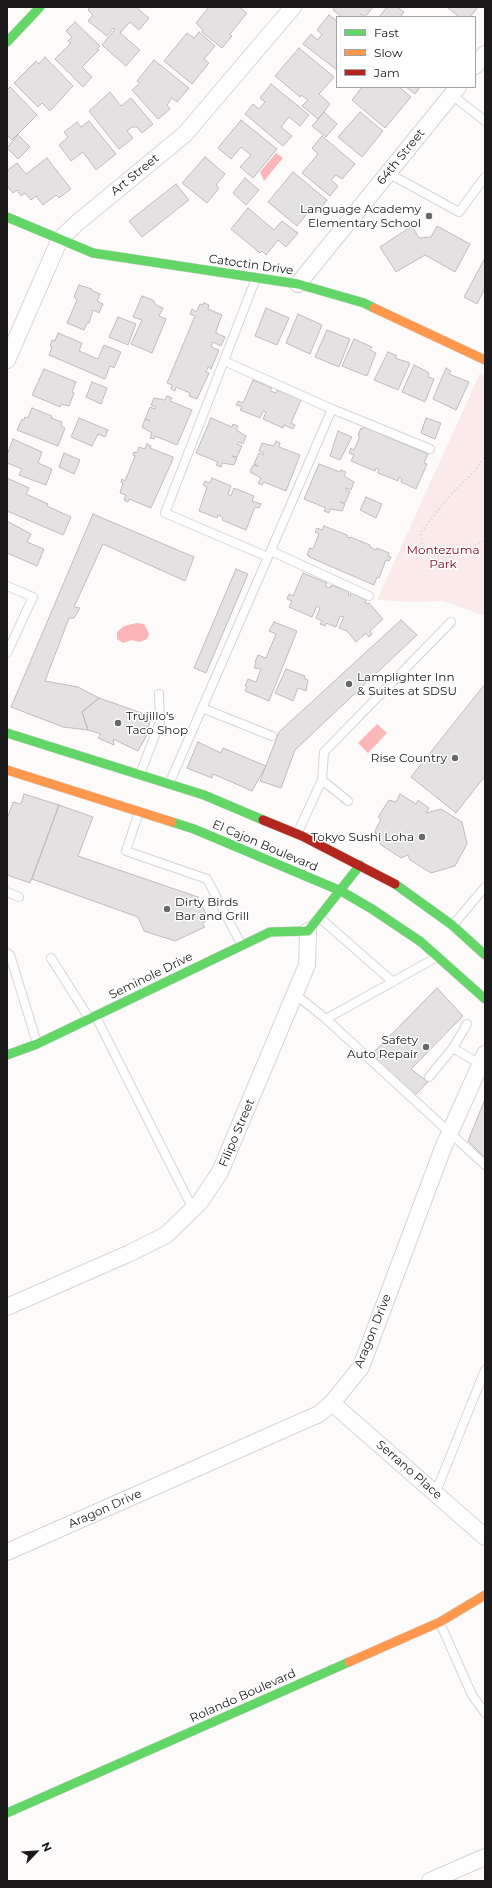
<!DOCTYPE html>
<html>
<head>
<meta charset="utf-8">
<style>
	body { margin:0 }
	#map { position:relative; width:492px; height:1888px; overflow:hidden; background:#fdfafa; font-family:Montserrat,sans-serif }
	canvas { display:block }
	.frame { position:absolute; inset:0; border:8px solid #1a1818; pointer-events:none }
	.legend { position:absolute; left:336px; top:16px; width:140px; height:72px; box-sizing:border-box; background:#fff; border:1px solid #a3a3a3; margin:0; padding:5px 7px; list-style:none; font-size:12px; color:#1a1818 }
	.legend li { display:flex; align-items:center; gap:8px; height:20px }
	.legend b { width:20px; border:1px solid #a3a3a3 }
	.north { position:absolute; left:16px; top:1832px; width:40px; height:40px; -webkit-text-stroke:3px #fff; paint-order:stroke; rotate:65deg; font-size:11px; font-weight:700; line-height:16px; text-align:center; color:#1a1818 }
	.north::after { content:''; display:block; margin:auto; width:14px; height:18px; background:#1a1818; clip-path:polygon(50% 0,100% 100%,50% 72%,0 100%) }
</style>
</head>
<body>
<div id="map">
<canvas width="492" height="1888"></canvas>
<div class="frame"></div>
<ul class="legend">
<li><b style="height:5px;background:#63d668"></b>Fast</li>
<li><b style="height:5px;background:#ff974d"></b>Slow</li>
<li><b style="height:5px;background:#b3261e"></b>Jam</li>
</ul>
<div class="north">N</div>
</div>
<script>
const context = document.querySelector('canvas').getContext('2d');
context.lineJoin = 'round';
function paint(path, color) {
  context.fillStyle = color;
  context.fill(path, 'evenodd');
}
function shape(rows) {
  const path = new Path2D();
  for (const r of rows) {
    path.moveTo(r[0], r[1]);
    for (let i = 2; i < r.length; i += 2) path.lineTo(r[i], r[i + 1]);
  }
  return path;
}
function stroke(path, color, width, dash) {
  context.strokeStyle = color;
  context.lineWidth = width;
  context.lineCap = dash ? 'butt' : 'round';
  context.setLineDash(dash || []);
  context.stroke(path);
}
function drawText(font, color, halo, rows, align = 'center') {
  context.font = font + ' Montserrat,sans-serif';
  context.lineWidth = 3;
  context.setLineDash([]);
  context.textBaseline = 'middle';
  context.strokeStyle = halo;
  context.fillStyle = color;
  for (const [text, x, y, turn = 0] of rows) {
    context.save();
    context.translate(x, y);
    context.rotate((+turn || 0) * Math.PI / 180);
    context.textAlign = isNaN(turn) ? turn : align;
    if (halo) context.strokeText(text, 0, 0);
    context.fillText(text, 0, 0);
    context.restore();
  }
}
const green = shape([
	[480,373,485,376,485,616,443,601,414,602,377,600]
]);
const water = shape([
	[276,153,283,158,264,181,260,172],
	[137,623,144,624,147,629,149,634,147,639,139,642,132,640,123,643,117,639,117,632,124,626],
	[377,724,387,733,368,753,358,743]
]);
const building = shape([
	[90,7,136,7,149,18,139,30,130,22,120,33,140,50,126,66,102,45,115,29,113,28,107,36,88,21,93,15,88,10,90,7],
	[209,7,239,7,247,13,230,34,232,36,222,48,202,32,203,30,196,23,209,7],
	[335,7,373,7,365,17,361,14,359,17,342,17,333,10,335,7],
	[387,7,397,7,404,12,400,17,382,17,380,16,387,7],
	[447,7,478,7,470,17,459,17,447,7],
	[329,15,337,21,337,70,303,44,311,34,318,40,322,34,317,30,329,15],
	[75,22,100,46,97,49,99,50,82,67,92,77,83,87,55,59,71,43,68,41,72,37,66,31,75,22],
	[199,32,215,46,204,59,209,63,192,84,164,61,187,33,194,38,199,32],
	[299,48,334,77,319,94,330,104,318,119,302,106,308,100,301,95,300,97,275,76,299,48],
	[45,57,73,86,50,111,42,103,38,107,14,83,36,61,39,64,45,57],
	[154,60,189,88,177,102,172,98,167,105,170,109,158,119,132,90,140,83,137,81,154,60],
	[271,84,309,115,300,126,289,117,281,127,292,136,283,146,245,114,253,104,259,109,265,102,260,98,271,84],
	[10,87,37,115,12,140,7,135,7,90,10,87],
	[362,87,399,87,411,97,385,128,352,100,362,87],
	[406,87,420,87,415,94,406,87],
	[110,92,121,106,131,98,153,124,142,133,137,127,132,127,127,131,133,138,119,149,89,111,110,92],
	[324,112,337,124,326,137,312,126,324,112],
	[360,112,383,131,362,157,338,137,360,112],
	[241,120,277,149,253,178,240,167,251,155,241,147,231,159,218,148,241,120],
	[89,121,116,154,96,170,83,152,71,161,59,145,68,137,64,132,77,122,81,127,89,121],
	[18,135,30,147,18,159,7,148,18,135],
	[322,136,355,164,342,179,336,175,331,180,338,186,330,196,302,173,318,154,312,148,322,136],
	[205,157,225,174,216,185,219,188,207,203,182,183,205,157],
	[47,158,71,189,59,198,56,195,43,205,36,196,31,200,25,193,21,196,17,190,13,193,7,186,7,171,17,163,26,174,47,158],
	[293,172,327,200,316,214,310,210,297,226,268,202,293,172],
	[245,178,259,190,246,205,233,193,245,178],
	[176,184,189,200,142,237,129,221,176,184],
	[248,208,274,230,282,221,298,233,286,247,278,240,266,255,262,251,260,253,231,229,248,208],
	[412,226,419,238,431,237,437,226,470,244,455,272,425,255,396,272,380,247,412,226],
	[485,258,485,288,477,304,464,297,485,258],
	[79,285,92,289,91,290,100,294,97,301,103,304,99,313,93,310,89,323,87,323,84,330,67,323,77,300,74,297,79,285],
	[142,296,153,300,156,305,163,308,159,316,166,319,152,353,131,344,142,320,133,317,142,296],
	[204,303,209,305,208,309,222,315,216,331,216,333,225,337,221,346,213,342,211,347,219,350,211,369,208,367,206,372,209,373,197,399,189,396,190,393,176,387,175,391,171,389,172,385,167,383,195,316,190,314,192,309,196,312,200,304,203,305,204,303],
	[266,308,289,318,277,345,255,336,266,308],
	[298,314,322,325,310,354,286,343,298,314],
	[118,317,136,324,128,345,109,337,118,317],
	[327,330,350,339,339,367,315,357,327,330],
	[58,333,82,343,79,351,98,359,104,345,121,352,114,368,110,366,105,379,49,355,52,347,50,346,52,340,55,341,58,333],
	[354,339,372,347,370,350,376,353,367,376,342,366,354,339],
	[388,352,397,356,395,358,410,363,398,390,374,380,388,352],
	[414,365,424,370,429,373,428,377,434,379,425,402,402,392,414,365],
	[446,368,451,371,449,374,469,382,456,410,433,399,446,368],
	[44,369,76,382,72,392,74,393,69,406,61,404,60,407,32,395,44,369],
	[253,380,272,388,270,391,276,393,277,390,301,400,291,423,295,425,293,429,284,425,283,428,263,419,266,412,263,411,260,418,240,410,242,407,236,405,238,401,243,403,253,380],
	[92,382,107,388,101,404,86,397,92,382],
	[167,396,172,398,170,401,192,410,177,445,155,436,154,439,150,438,152,433,142,427,145,419,150,421,145,419,150,407,155,409,156,407,151,405,154,398,165,400,167,396],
	[32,408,52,416,51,418,62,422,61,426,65,428,58,446,17,430,22,419,24,420,25,417,28,418,32,408],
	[79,418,108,430,105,437,98,434,92,446,71,437,79,418],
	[211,418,232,427,233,424,238,426,236,430,246,436,243,444,239,442,237,444,242,446,237,457,232,456,237,458,234,465,222,463,221,467,216,465,218,462,196,453,211,418],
	[426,418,441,423,435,439,421,433,426,418],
	[364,427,428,454,424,463,427,464,416,489,401,482,402,479,399,477,398,481,378,473,379,469,376,468,375,471,351,461,354,455,349,453,351,448,354,450,360,436,358,435,361,428,363,429,364,427],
	[338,431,352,437,340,460,330,456,338,431],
	[13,439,42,452,38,463,52,469,46,485,19,475,22,469,7,463,7,455,13,439],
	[276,441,280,443,279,447,300,455,286,491,264,482,262,485,258,483,261,478,250,472,253,465,258,466,254,464,259,453,263,455,264,453,259,451,262,443,274,446,276,441],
	[147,444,151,446,150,448,173,457,173,459,151,508,129,499,128,502,124,500,126,495,120,493,123,483,121,482,122,479,125,481,135,456,133,455,134,452,137,453,139,447,145,449,147,444],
	[64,453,80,460,74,474,59,467,64,453],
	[319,464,340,472,341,470,346,472,344,476,354,482,351,490,346,488,346,490,350,492,345,503,340,502,345,504,342,511,330,509,329,513,324,511,326,508,304,499,319,464],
	[7,478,29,488,26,494,48,504,47,506,71,517,63,535,7,511,7,478],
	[212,478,231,486,228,494,231,496,234,488,254,496,252,501,261,504,259,508,255,507,246,530,222,520,223,517,218,515,217,518,199,511,207,487,203,485,205,481,210,483,212,478],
	[366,497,382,504,376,518,360,510,366,497],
	[93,514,194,557,185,581,103,544,74,607,80,608,74,618,69,618,45,681,78,687,99,698,82,712,88,730,63,727,11,707,93,514],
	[7,521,31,534,27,542,44,549,37,566,7,553,7,521],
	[324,526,347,535,347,537,350,538,350,537,370,545,370,547,376,550,377,548,389,553,388,556,391,557,389,561,386,560,379,578,377,577,374,585,309,557,310,556,307,555,310,548,313,549,319,534,315,532,317,528,322,530,324,526],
	[236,569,248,574,206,673,194,668,236,569],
	[303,573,327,583,325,586,330,588,331,585,349,592,348,595,350,596,351,593,366,600,365,603,367,604,369,603,383,619,370,631,372,634,369,637,366,633,356,642,347,631,339,628,344,617,340,616,336,627,326,623,325,626,320,624,322,621,316,618,320,608,317,606,312,617,289,607,292,601,287,599,289,594,293,596,303,573],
	[401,620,417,635,295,750,281,788,260,781,279,732,401,620],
	[274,622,297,631,269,701,245,691,247,687,245,686,248,679,256,682,261,669,254,668,256,663,255,662,258,655,266,658,276,634,269,631,274,622],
	[286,669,305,676,304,678,308,680,306,691,298,688,293,701,275,693,286,669],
	[485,684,485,776,456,813,411,777,485,684],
	[99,698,150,716,148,733,138,751,113,739,114,745,98,738,101,734,88,730,82,712,99,698],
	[198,742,221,753,223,748,266,766,252,791,213,774,212,778,187,768,198,742],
	[24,794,59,805,30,883,7,875,7,819,13,802,21,804,24,794],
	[400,794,416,804,418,800,429,808,426,813,441,809,462,822,467,844,455,866,431,873,410,860,408,855,401,858,380,844,375,831,381,819,378,817,389,800,396,802,400,794],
	[59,805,93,817,78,856,198,897,209,920,202,923,205,927,175,941,144,931,138,917,32,879,59,805],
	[437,988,463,1016,411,1069,428,1082,413,1097,372,1054,437,988],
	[485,1099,485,1158,468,1141,485,1099]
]);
const path = shape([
	[485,383,485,384],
	[485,454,484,458,475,471,450,495,421,532,422,544,427,554,448,558,485,540]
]);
const lane = shape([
	[452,95,485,121],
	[388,173,459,212,485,177],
	[224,361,332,409,268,557],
	[332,409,430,449],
	[271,551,369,596],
	[7,586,33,597,7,653],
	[202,708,272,736],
	[140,774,160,722,159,694],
	[322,780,348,801],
	[169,784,268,557,165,513,256,278],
	[139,812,126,851,207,879,241,944],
	[297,834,322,780,324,752,451,622],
	[7,892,19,897],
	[320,918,393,982],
	[453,925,485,887],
	[7,953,10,955,37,1043],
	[51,958,89,1018],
	[295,994,326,1019,437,957],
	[96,1017,193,1209],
	[326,1019,485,1165],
	[453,1048,480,1064],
	[429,1077,453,1048,467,1024],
	[435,1494,485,1370],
	[440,1623,472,1695,485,1713]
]);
const street = shape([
	[475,66,485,54],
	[298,284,458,87],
	[7,360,60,239,77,223,185,134,293,7],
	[7,1307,130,1253,166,1235,200,1202,220,1172,307,965,308,931],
	[332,1403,485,1537],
	[7,1552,319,1414,332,1403,361,1367,443,1148,485,1054],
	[430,1881,485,1857]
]);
const fast = shape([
	[7,42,40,7],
	[7,217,93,253,298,284,364,303,374,308],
	[7,733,204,795,263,820],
	[172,822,194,829,341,891,372,909,421,942,485,999],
	[395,884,452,925,485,955],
	[7,1055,37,1044,270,932,308,931,360,865],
	[7,1813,349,1662]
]);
const slow = shape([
	[374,308,485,360],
	[7,770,172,822],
	[349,1662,440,1622,485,1595]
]);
const jam = shape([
	[263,820,302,836,395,884]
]);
const markers = [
	[429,216,4,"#696767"],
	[349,684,4,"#696767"],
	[118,723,4,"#696767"],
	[455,758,4,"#696767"],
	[422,837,4,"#696767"],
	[167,909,4,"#696767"],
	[426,1047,4,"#696767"]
];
const streetNames = [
	["64th Street",401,157,-51],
	["Art Street",135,175,-39],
	["Catoctin Drive",251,265,8],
	["El Cajon Boulevard",265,846,23],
	["Seminole Drive",151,976,-26],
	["Filipo Street",237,1133,-67],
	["Aragon Drive",373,1331,-68],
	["Serrano Place",409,1470,41],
	["Aragon Drive",105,1509,-24],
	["Rolando Boulevard",243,1696,-24]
];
const poiNames = [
	["Language Academy",421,209],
	["Elementary School",421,223],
	["Lamplighter Inn",357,677,"left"],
	["& Suites at SDSU",357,691,"left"],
	["Trujillo's",126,716,"left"],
	["Taco Shop",126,730,"left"],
	["Rise Country",447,758],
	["Tokyo Sushi Loha",414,837],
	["Dirty Birds",175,902,"left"],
	["Bar and Grill",175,916,"left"],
	["Safety",418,1040],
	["Auto Repair",418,1054]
];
const parkNames = [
	["Montezuma",443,550],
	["Park",443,564]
];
paint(green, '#faeaea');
paint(water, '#fcb6b9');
paint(building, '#e3e1e1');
stroke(building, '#bdbbbb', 1);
stroke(lane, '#d7d4d4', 10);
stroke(street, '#d7d4d4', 18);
stroke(fast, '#d7d4d4', 10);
stroke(slow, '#d7d4d4', 10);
stroke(jam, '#d7d4d4', 10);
stroke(path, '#d7d6d6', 2.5, [1, 3]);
stroke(lane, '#fffefe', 8);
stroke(street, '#fffefe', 16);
stroke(fast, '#63d668', 9);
stroke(slow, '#ff974d', 9);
stroke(jam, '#b3261e', 9);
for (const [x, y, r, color] of markers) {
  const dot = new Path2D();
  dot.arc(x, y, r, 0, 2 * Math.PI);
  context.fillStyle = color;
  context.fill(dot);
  stroke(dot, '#fff', 1.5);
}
drawText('12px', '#1a1818', '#fff', streetNames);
drawText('12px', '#1a1818', '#fff', poiNames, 'right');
drawText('12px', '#790020', '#fff', parkNames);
</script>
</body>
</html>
